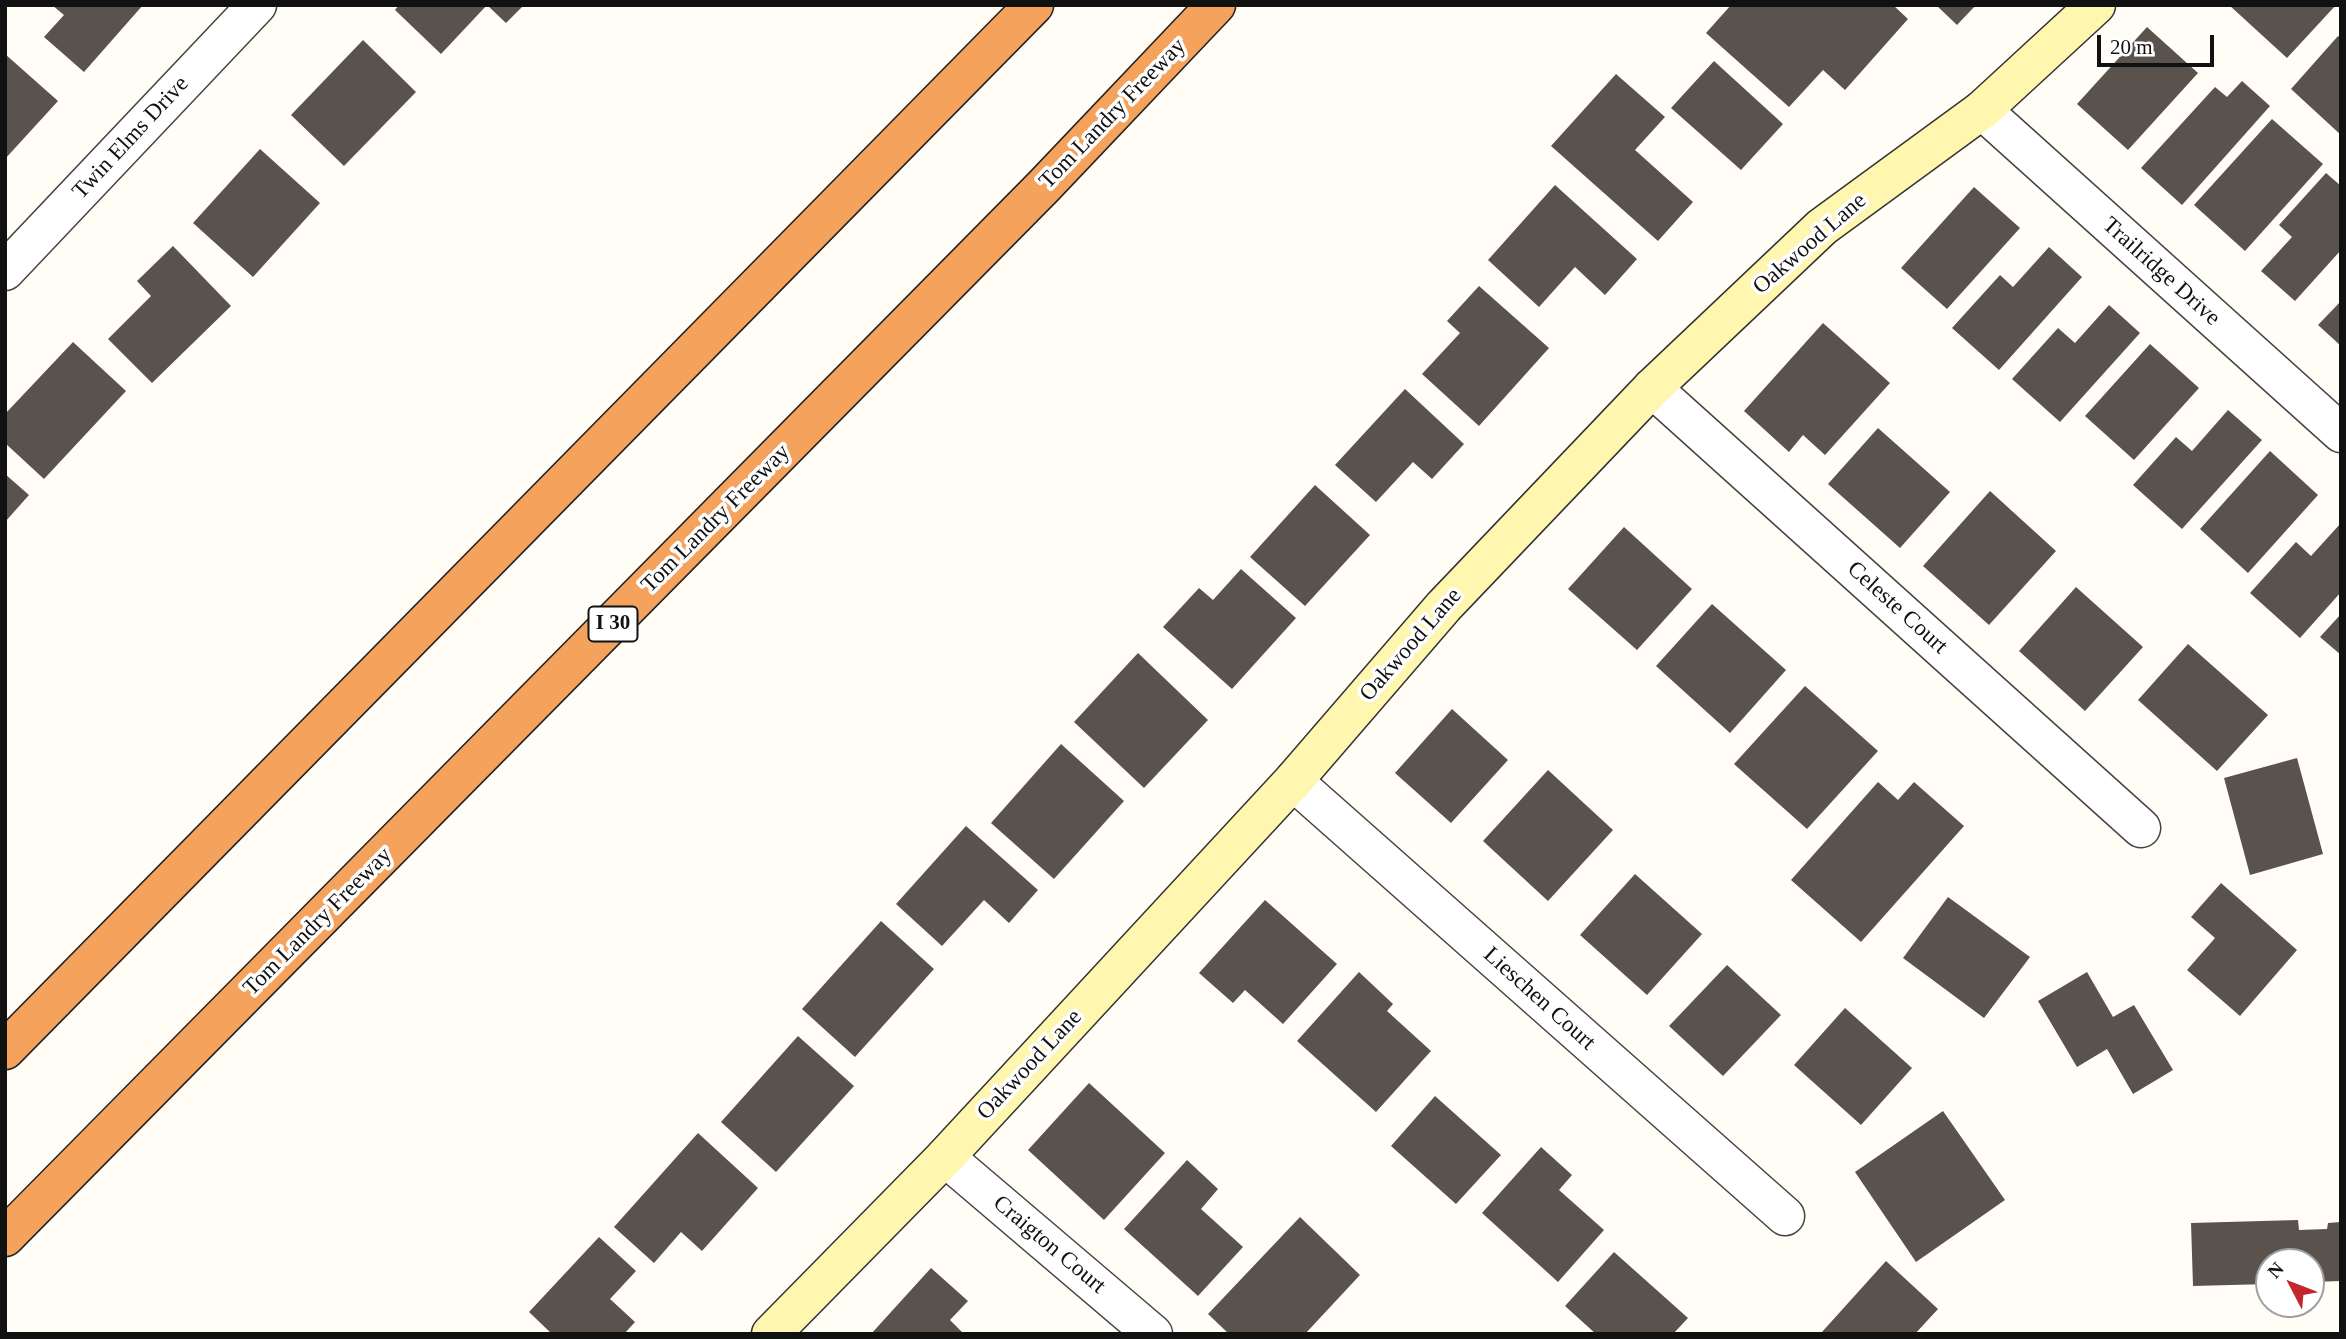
<!DOCTYPE html>
<html>
<head>
<meta charset="utf-8">
<style>
	body { margin:0 }
	#map { position:relative; width:2346px; height:1339px; overflow:hidden; background:#fffdf5; font-family:Georgia,serif }
	canvas { display:block }
	.frame { position:absolute; inset:0; border:7px solid #111; pointer-events:none }
	.north { position:absolute; left:2255px; top:1248px; width:70px; height:70px; box-sizing:border-box; background:#fff; border:2px solid #a0a0a0; border-radius:50%; rotate:312deg; font-size:19px; font-weight:700; line-height:28px; text-align:center; color:#111 }
	.north::after { content:''; display:block; margin:auto; width:24px; height:32px; background:#c4262e; clip-path:polygon(50% 0,100% 100%,50% 72%,0 100%) }
	.scale { position:absolute; left:2097px; top:35px; width:117px; height:32px; box-sizing:border-box; border:4px solid #111; border-top:0; padding-left:9px; font-size:21px; line-height:24px; white-space:nowrap; color:#111; -webkit-text-stroke:5px #fff; paint-order:stroke }
</style>
</head>
<body>
<div id="map">
<canvas width="2346" height="1339"></canvas>
<div class="frame"></div>
<div class="north">N</div>
<div class="scale">20 m</div>
</div>
<script>
const context = document.querySelector('canvas').getContext('2d');
context.lineJoin = 'round';
function paint(path, color) {
  context.fillStyle = color;
  context.fill(path, 'evenodd');
}
function shape(rows) {
  const path = new Path2D();
  for (const r of rows) {
    path.moveTo(r[0], r[1]);
    for (let i = 2; i < r.length; i += 2) path.lineTo(r[i], r[i + 1]);
  }
  return path;
}
function stroke(path, color, width, dash) {
  context.strokeStyle = color;
  context.lineWidth = width;
  context.lineCap = dash ? 'butt' : 'round';
  context.setLineDash(dash || []);
  context.stroke(path);
}
function drawText(font, color, halo, rows, align = 'center') {
  context.font = font + ' Georgia,serif';
  context.lineWidth = 7;
  context.setLineDash([]);
  context.textBaseline = 'middle';
  context.strokeStyle = halo;
  context.fillStyle = color;
  for (const [text, x, y, turn = 0] of rows) {
    context.save();
    context.translate(x, y);
    context.rotate((+turn || 0) * Math.PI / 180);
    context.textAlign = isNaN(turn) ? turn : align;
    if (halo) context.strokeText(text, 0, 0);
    context.fillText(text, 0, 0);
    context.restore();
  }
}
const building = shape([
	[52,5,143,5,84,72,44,37,64,15],
	[399,5,487,5,441,54,395,10],
	[487,5,524,5,506,23],
	[1731,5,1893,5,1908,19,1845,90,1823,70,1789,107,1706,33],
	[1936,5,1976,5,1957,25],
	[2229,5,2336,5,2287,58],
	[2147,27,2198,73,2128,150,2077,104],
	[2338,36,2341,38,2341,135,2291,89],
	[363,40,416,92,344,166,291,115],
	[5,54,58,101,5,159],
	[1714,61,1783,124,1741,170,1671,108],
	[1616,74,1665,117,1635,150,1693,202,1658,241,1551,146],
	[2242,81,2270,106,2182,205,2141,168,2215,87,2227,97],
	[2272,119,2323,164,2245,251,2194,205],
	[260,149,320,203,253,277,193,223],
	[2326,173,2341,186,2341,250,2295,301,2261,271,2292,237,2279,225],
	[1555,185,1637,259,1605,295,1575,267,1539,307,1488,260],
	[1974,187,2020,228,1947,309,1901,268],
	[173,246,231,306,152,383,108,339,151,296,137,281],
	[2049,247,2082,277,1999,370,1952,328,2000,275,2013,287],
	[1479,286,1549,348,1479,426,1422,374,1460,333,1447,321],
	[2341,301,2341,346,2318,325],
	[2109,305,2140,333,2060,422,2012,379,2058,328,2075,343],
	[1823,323,1890,383,1825,455,1803,435,1789,452,1744,411],
	[73,342,126,391,44,479,5,443,5,414],
	[2150,344,2199,388,2134,460,2085,416],
	[1405,389,1464,444,1432,479,1413,462,1376,502,1335,465],
	[2228,410,2262,440,2182,529,2133,485,2176,437,2192,451],
	[1878,428,1950,492,1900,548,1828,484],
	[2270,451,2318,495,2248,573,2200,529],
	[5,474,29,495,5,522],
	[1315,485,1370,535,1305,606,1250,557],
	[1990,491,2056,551,1989,625,1923,566],
	[2341,523,2341,592,2300,638,2250,593,2296,542,2311,556],
	[1624,527,1692,589,1637,650,1568,589],
	[1241,569,1296,618,1232,689,1163,627,1199,588,1213,600],
	[2076,587,2143,647,2085,711,2019,651],
	[1712,604,1786,670,1730,733,1656,666],
	[2341,614,2341,655,2320,637],
	[2188,644,2268,715,2217,771,2138,700],
	[1138,653,1208,720,1144,788,1074,722],
	[1805,686,1878,751,1807,829,1734,764],
	[1452,709,1508,760,1451,823,1395,773],
	[1061,744,1124,801,1054,879,991,823],
	[2297,758,2323,854,2250,875,2224,778],
	[1548,770,1613,830,1548,901,1483,841],
	[1878,782,1898,800,1914,782,1964,826,1861,942,1791,880],
	[966,826,1038,890,1009,923,984,900,942,946,896,904],
	[1635,874,1702,934,1647,995,1580,935],
	[2221,883,2297,950,2240,1016,2187,970,2215,938,2191,917],
	[1948,897,2030,957,1984,1018,1903,958],
	[1265,900,1337,964,1283,1024,1245,990,1233,1003,1199,973],
	[881,921,934,969,855,1057,802,1009],
	[1727,965,1781,1015,1723,1076,1669,1026],
	[1359,972,1393,1004,1387,1011,1431,1051,1376,1112,1297,1041],
	[2087,972,2113,1017,2134,1005,2173,1070,2133,1094,2107,1049,2077,1067,2038,1001],
	[1845,1008,1912,1068,1861,1125,1794,1065],
	[798,1036,854,1086,776,1172,721,1122],
	[1089,1083,1165,1153,1104,1220,1028,1150],
	[1435,1096,1501,1155,1456,1204,1391,1146],
	[1943,1111,2005,1200,1916,1262,1855,1172],
	[698,1133,758,1188,702,1251,681,1232,654,1263,614,1227],
	[1541,1147,1572,1175,1559,1190,1604,1230,1558,1282,1482,1213],
	[1187,1160,1218,1189,1201,1209,1243,1247,1198,1296,1124,1229],
	[1300,1217,1360,1275,1305,1334,1229,1334,1208,1314],
	[2298,1220,2299,1230,2327,1229,2328,1223,2341,1222,2341,1281,2311,1282,2311,1262,2269,1262,2269,1284,2193,1286,2191,1223],
	[599,1237,636,1271,610,1299,635,1322,624,1334,552,1334,529,1312],
	[1614,1252,1688,1318,1673,1334,1596,1334,1565,1306],
	[1886,1261,1938,1309,1915,1334,1823,1334,1822,1332],
	[931,1268,968,1301,950,1320,964,1334,871,1334]
]);
const street = shape([
	[1982,110,2341,433],
	[5,271,257,5],
	[1652,388,2141,828],
	[1293,781,1785,1216],
	[945,1157,1153,1334]
]);
const secondary = shape([
	[771,1334,945,1157,1293,781,1444,606,1652,388,1822,227,1982,110,2096,5]
]);
const highway = shape([
	[5,1050,1034,5],
	[5,1237,1044,186,1216,5]
]);
const shields = [
	[613,624,49]
];
const shieldNames = [
	["I 30",613,624]
];
const streetNames = [
	["Tom Landry Freeway",1113,114,-46],
	["Twin Elms Drive",131,138,-47],
	["Oakwood Lane",1810,244,-41],
	["Trailridge Drive",2161,272,42],
	["Tom Landry Freeway",716,519,-45],
	["Celeste Court",1897,608,42],
	["Oakwood Lane",1411,645,-49],
	["Tom Landry Freeway",318,922,-45],
	["Lieschen Court",1539,999,42],
	["Oakwood Lane",1030,1065,-47],
	["Craigton Court",1049,1245,40]
];
paint(building, '#5a524d');
stroke(street, '#444', 41);
stroke(secondary, '#333', 41);
stroke(highway, '#222', 41);
stroke(street, '#fff', 38);
stroke(secondary, '#fff6b0', 38);
stroke(highway, '#f5a25d', 38);
for (const [x, y, w] of shields) {
  const box = new Path2D();
  box.roundRect(x - w / 2, y - 17.5, w, 35, 5);
  context.fillStyle = '#fff';
  context.fill(box);
  stroke(box, '#111', 2);
}
drawText('bold 21px', '#111', null, shieldNames);
drawText('23px', '#111', '#fff', streetNames);
</script>
</body>
</html>
